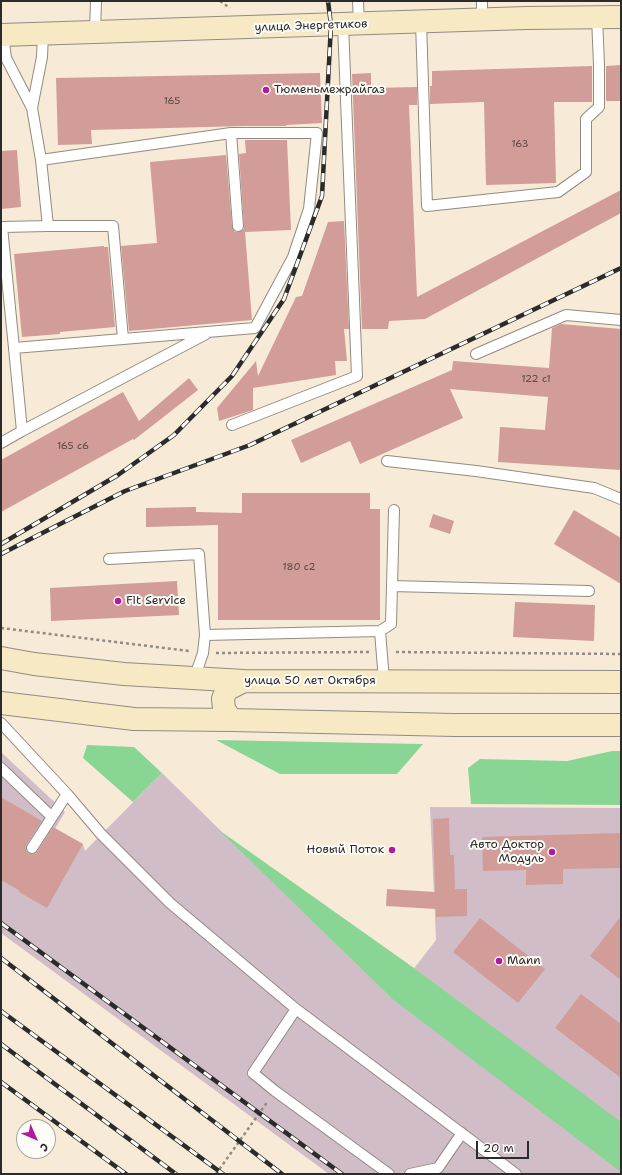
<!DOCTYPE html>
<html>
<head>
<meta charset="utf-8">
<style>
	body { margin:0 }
	#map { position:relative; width:622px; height:1175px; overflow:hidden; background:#f7ebd7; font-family:"Shantell Sans",sans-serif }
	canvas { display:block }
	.frame { position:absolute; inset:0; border:2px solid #2b2b2b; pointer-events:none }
	.north { position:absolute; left:16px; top:1119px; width:40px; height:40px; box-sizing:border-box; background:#fdfcf7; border:1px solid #a9a8a5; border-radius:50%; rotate:135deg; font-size:11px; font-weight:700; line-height:16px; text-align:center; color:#2b2b2b }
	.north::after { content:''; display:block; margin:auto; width:14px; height:18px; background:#b5179e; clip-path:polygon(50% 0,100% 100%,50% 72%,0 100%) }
	.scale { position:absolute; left:476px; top:1141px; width:53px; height:18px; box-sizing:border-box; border:2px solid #2b2b2b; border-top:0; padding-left:5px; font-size:12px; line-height:14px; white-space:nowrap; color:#2b2b2b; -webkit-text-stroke:3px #fdfcf7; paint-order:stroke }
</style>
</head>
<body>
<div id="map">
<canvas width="622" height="1175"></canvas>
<div class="frame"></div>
<div class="north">С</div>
<div class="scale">20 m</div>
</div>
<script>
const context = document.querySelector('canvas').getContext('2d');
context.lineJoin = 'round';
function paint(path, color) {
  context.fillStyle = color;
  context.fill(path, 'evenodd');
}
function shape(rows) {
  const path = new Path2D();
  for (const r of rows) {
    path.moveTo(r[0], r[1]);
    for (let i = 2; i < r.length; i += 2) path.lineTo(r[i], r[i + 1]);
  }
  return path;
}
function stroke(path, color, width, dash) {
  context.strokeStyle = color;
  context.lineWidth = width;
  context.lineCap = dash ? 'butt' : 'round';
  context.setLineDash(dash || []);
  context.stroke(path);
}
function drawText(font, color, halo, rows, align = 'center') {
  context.font = font + ' "Shantell Sans",sans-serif';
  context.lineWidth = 4;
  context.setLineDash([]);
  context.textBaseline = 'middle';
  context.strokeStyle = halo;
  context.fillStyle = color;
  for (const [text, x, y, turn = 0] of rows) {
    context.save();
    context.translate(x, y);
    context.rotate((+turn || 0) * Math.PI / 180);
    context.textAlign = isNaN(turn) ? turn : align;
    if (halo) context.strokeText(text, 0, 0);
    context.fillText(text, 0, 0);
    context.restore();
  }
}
const industrial = shape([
	[1,752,65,812,55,829,83,844,85,851,162,773,391,998,436,940,430,807,621,808,621,1174,329,1174,1,933]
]);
const green = shape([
	[216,740,423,744,397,774,280,774],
	[87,745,134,747,162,773,133,802,83,758],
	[612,751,621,751,621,805,471,804,468,768,480,759,567,761],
	[219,830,414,968,621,1122,621,1172,391,998]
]);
const building = shape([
	[621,65,621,101,606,101,606,66],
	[592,66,592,102,554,102,556,183,486,185,484,102,430,104,430,86,432,86,432,71],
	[320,73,322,123,286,125,286,126,245,126,91,130,92,144,58,145,56,78],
	[371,73,371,88,417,87,417,105,409,105,417,297,621,190,621,213,425,319,389,321,388,329,362,329,352,74],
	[245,140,287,140,291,230,245,232,252,320,129,331,121,246,157,243,150,162,226,155,232,226,235,232,239,232,244,229,244,226,239,154,246,153],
	[17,150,21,207,1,209,1,151],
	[344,221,349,329,344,329,347,361,335,361,336,375,253,388,253,410,219,421,217,408,256,361,258,376,296,297,302,296,328,222],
	[104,246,104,247,108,247,115,327,60,332,60,334,22,337,14,254],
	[561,324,621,329,621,470,498,462,500,427,545,430,548,397,450,389,463,418,360,464,350,441,301,463,291,440,452,370,453,361,549,368,552,328],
	[189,378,198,390,134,440,133,439,1,512,1,460,123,392,139,421],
	[242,493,370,493,370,509,380,509,380,620,218,620,218,525,146,527,146,508,196,507,196,512,242,513],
	[574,510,621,538,621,584,554,544],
	[433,514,454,521,450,534,429,527],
	[177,581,179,615,51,621,50,588],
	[515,602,595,605,594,641,513,637],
	[1,797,42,821,26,845,26,851,29,854,35,854,37,852,53,827,83,844,47,908,19,892,20,891,1,880],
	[449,818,450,855,454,855,455,889,467,889,467,916,436,917,436,909,386,906,387,889,435,892,433,819],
	[621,833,621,868,563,869,563,884,526,885,526,870,483,871,482,837],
	[621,916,621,980,590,956],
	[480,918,545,969,518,1003,453,952],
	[581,994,621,1024,621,1078,555,1028]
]);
const path = shape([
	[220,1,230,8],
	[1,628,189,651],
	[396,652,621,654],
	[216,653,369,652],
	[216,1174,268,1101]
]);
const lane = shape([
	[358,1,359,24],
	[482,1,482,21],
	[421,22,427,206,558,192,586,172,586,119,599,107,599,65,597,17],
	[95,32,96,1],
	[3,35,6,58,32,108,41,160,48,226,2,227,14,348,123,339,113,226,48,226],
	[32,108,42,57,43,34],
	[41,160,231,133,238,226],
	[123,339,255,328,293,257,309,209,317,133,231,133],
	[476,354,566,315,621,320],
	[232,425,357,376,343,24],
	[22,431,206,334],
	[1,443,22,431,14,348],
	[387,461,476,471,594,488,621,499],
	[109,559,199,554,205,635,203,653,194,679],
	[392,586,589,591],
	[380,631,391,624,394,510],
	[205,635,380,631,384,681],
	[1,723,67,794,101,834,170,903,296,1009,516,1174],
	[1,768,52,817],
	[32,848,67,794],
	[296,1009,253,1073,275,1091,389,1174],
	[410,1174,438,1168,462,1133]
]);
const secondary = shape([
	[1,35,526,18,621,17],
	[1,658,34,664,124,674,244,681,621,682],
	[1,703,134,719,231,720,454,725,621,725],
	[231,720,224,709,223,699,226,690,244,681]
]);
const rail = shape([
	[1,544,118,475,174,435,232,376,284,299,322,196,331,25,328,1],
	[1,554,125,491,250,445,621,268],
	[1,923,342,1174],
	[1,958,282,1174],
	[1,1011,223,1174],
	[1,1044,176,1174],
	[1,1082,126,1174]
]);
const markers = [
	[266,90,4,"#b5179e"],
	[118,601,4,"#b5179e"],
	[392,850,4,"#b5179e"],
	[552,852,4,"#b5179e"],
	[499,961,4,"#b5179e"]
];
const numberNames = [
	["165",172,101],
	["163",520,144],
	["122 с1",536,379],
	["165 с6",73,446],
	["180 с2",299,567]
];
const streetNames = [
	["улица Энергетиков",311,26,-2],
	["улица 50 лет Октября",310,681]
];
const poiNames = [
	["Тюменьмежрайгаз",274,90],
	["Fit Service",126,601],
	["Авто Доктор",544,845,"right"],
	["Модуль",544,859,"right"],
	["Новый Поток",384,850,"right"],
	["Mann",507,961]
];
paint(industrial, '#d1bdc8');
paint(green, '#89d694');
paint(building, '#d29c98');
stroke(lane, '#918b81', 12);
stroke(secondary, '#918b81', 24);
stroke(path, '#918b81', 2.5, [3, 3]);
stroke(lane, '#fff', 10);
stroke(secondary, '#f6e9c3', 22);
stroke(rail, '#2b2b2b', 4.5);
stroke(rail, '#fdfcf7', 3, [9]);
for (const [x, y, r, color] of markers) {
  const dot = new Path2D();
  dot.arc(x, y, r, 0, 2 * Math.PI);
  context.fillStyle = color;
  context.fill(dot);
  stroke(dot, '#fdfcf7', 1.5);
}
drawText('10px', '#554746', null, numberNames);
drawText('12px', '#2b2b2b', '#fdfcf7', streetNames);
drawText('12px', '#2b2b2b', '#fdfcf7', poiNames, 'left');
</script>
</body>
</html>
